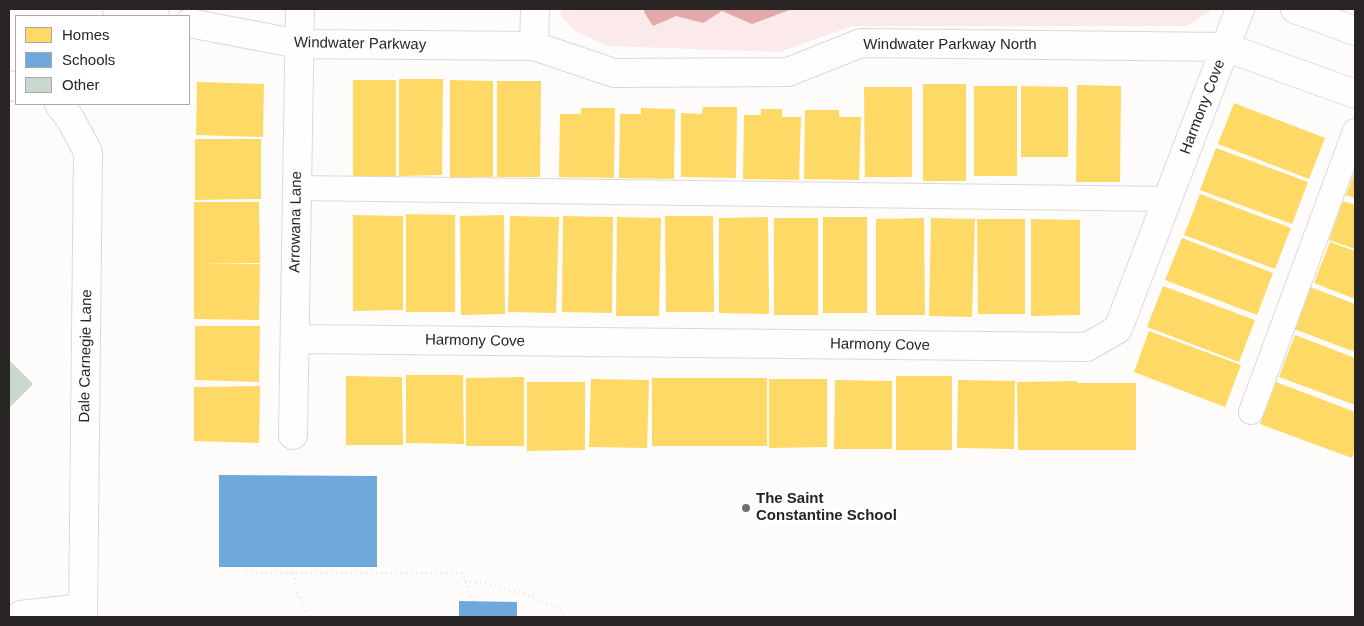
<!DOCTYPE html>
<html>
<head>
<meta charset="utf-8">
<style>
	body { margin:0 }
	#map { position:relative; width:1364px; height:626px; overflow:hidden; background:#fefbfb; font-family:Helvetica,sans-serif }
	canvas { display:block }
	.frame { position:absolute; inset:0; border:10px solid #282424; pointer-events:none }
	.legend { position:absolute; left:15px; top:15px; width:175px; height:90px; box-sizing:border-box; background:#fff; border:1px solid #a9a7a7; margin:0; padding:6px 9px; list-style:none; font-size:15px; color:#282424 }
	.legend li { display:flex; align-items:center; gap:10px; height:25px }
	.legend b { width:25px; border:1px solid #a9a7a7 }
</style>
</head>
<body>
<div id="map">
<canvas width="1364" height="626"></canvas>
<div class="frame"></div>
<ul class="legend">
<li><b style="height:14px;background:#ffd966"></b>Homes</li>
<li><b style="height:14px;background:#6fa8dc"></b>Schools</li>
<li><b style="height:14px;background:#cad7cd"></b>Other</li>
</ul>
</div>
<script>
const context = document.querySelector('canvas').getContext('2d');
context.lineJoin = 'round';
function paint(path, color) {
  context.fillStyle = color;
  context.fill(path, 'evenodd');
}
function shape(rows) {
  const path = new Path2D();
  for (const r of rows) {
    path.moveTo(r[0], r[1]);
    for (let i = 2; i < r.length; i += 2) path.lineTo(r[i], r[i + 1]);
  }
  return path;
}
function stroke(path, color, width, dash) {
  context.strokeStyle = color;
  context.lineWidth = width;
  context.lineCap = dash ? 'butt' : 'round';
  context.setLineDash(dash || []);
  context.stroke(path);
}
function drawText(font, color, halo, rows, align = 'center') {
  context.font = font + ' Helvetica,sans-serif';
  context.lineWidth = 5;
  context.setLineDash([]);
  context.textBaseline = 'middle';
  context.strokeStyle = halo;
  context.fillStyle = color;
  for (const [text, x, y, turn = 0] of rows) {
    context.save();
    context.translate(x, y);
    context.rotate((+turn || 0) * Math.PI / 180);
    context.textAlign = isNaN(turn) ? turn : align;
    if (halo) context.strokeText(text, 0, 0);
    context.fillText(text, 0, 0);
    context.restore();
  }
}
const green = shape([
	[560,9,1211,9,1209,12,1186,26,852,26,779,52,608,46,575,31,561,16]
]);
const water = shape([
	[645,9,792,9,752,24,722,11,703,23,676,16,653,26,644,12]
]);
const homes = shape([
	[399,79,443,79,442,175,399,176],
	[353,80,396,80,396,177,353,177],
	[450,80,493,81,493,177,450,177],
	[497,81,541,81,540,177,497,177],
	[197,82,264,84,263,137,196,135],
	[923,84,966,84,966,181,923,181],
	[1077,85,1121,86,1120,182,1076,182],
	[974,86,1017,86,1017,176,974,176],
	[1021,86,1068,87,1068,157,1021,157],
	[864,87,912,87,912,177,865,177],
	[1234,103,1325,138,1309,179,1218,144],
	[703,107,737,107,736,178,681,177,681,113,702,114],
	[581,108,615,108,614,178,559,177,560,114,581,114],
	[641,108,675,109,674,179,619,178,620,114,641,114],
	[761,109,782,109,782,117,801,117,799,180,743,179,744,115,761,115],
	[805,110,839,110,839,117,861,117,859,180,804,179],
	[195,139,261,139,261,199,195,200],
	[1216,148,1308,182,1292,224,1200,190],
	[1355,171,1355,198,1346,195],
	[1200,194,1291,228,1275,269,1184,235],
	[1343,201,1355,205,1355,249,1329,240],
	[194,202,259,202,260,263,198,264,260,264,259,320,194,319],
	[406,214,455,215,455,312,406,312],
	[353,215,403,216,403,310,353,311],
	[504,215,505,314,461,315,460,216],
	[510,216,559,217,556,313,508,312],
	[563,216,613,217,612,313,562,312],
	[665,216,713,216,714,312,666,312],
	[617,217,661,218,659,316,616,316],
	[768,217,769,314,719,313,719,218],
	[823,217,867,217,867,313,823,313],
	[774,218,818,218,818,315,774,315],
	[924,218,925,315,876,315,876,219],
	[931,218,975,219,972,317,929,316],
	[977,219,1025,219,1025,314,978,314],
	[1031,219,1080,220,1080,315,1031,316],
	[1182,238,1273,273,1257,315,1165,280],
	[1330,242,1355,251,1355,299,1314,283],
	[1163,286,1255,320,1239,362,1147,327],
	[1310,287,1355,304,1355,352,1294,329],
	[195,326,260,326,259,382,195,380],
	[1149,331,1241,365,1225,407,1134,372],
	[1295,335,1355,358,1355,405,1279,377],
	[406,375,463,375,464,444,406,443],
	[346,376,402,377,403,445,346,445],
	[896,376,952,376,952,450,896,450],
	[524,377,524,446,466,446,466,378],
	[652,378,767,378,767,446,652,446],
	[591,379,649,380,647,448,589,447],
	[769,379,827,379,827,447,769,448],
	[835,380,892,381,892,449,834,449],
	[958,380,1015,381,1014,449,957,448],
	[1077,381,1077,383,1136,383,1136,450,1018,450,1017,382],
	[527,382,585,382,585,450,527,451],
	[1276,382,1355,412,1355,449,1352,458,1260,424],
	[260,386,259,443,194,441,194,387]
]);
const schools = shape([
	[219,475,377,476,377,567,219,567],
	[459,601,517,602,517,617,459,617]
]);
const building = shape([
	[9,360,33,384,9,408]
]);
const path = shape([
	[573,9,586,26],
	[246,573,462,573,473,601],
	[294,573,296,591,309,617],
	[465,582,484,583,524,594,558,608,567,617]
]);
const service = shape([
	[297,188,1168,199],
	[1251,412,1355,131],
	[16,617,20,613,83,606]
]);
const minor = shape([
	[117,9,155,16],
	[1295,9,1355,31],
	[189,23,299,44,534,46,614,73,788,72,861,43,1225,47,1355,94],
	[534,46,535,9],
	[9,85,16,87],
	[59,104,71,120,88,152,83,617],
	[295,339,1087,347,1118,329,1240,9],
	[293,435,300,9]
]);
const markers = [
	[746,508,5,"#736f6f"]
];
const streetNames = [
	["Windwater Parkway",360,44,1],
	["Windwater Parkway North",950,45],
	["Harmony Cove",1203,107,-69],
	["Arrowana Lane",296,222,-89],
	["Harmony Cove",475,341,1],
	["Harmony Cove",880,345,1],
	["Dale Carnegie Lane",86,356,-89]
];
const poiNames = [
	["The Saint",756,499],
	["Constantine School",756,516]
];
paint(green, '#fce9e9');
paint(water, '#e3a8a8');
paint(homes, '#ffd966');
paint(schools, '#6fa8dc');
paint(building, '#cad7cd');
stroke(service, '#dbd8d8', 26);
stroke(minor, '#dbd8d8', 30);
stroke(path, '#e7e7e7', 3, [1, 4]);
stroke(service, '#fffefe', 24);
stroke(minor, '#fffefe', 28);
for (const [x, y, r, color] of markers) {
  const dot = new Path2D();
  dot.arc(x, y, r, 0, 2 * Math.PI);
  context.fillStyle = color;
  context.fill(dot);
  stroke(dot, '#fff', 2);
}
drawText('15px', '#282424', '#fff', streetNames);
drawText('bold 15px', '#282424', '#fff', poiNames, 'left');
</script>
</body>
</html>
